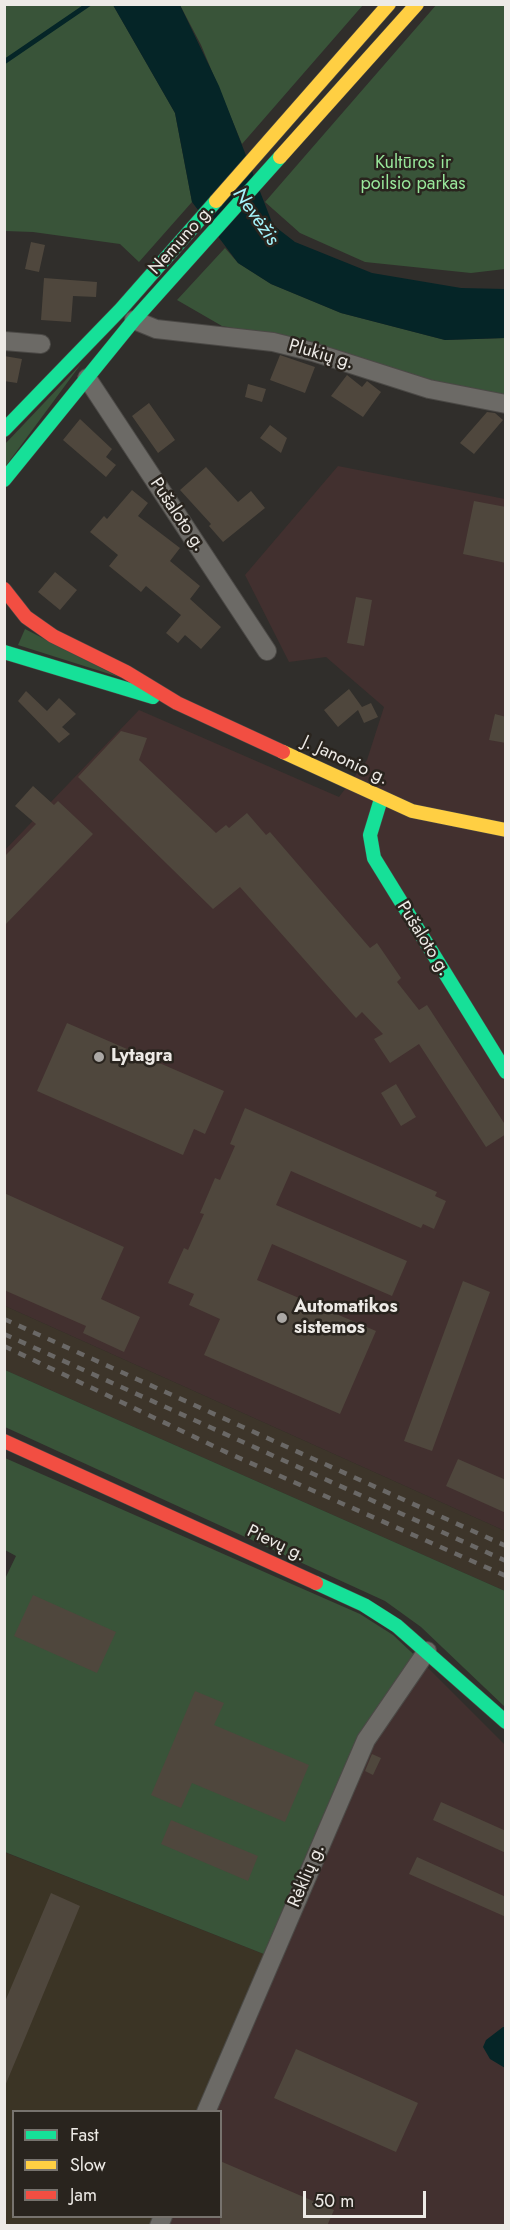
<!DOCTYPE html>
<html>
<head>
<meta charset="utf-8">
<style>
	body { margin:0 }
	#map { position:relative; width:510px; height:2230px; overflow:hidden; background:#302e2b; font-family:Jost,sans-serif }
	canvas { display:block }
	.frame { position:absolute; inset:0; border:6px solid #edeae6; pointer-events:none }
	.legend { position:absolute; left:12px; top:2110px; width:210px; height:108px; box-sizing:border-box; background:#29241e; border:2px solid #77736e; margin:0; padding:8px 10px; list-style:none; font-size:18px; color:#edeae6 }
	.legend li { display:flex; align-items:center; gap:12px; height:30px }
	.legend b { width:30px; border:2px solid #77736e }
	.scale { position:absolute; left:303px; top:2191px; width:123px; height:27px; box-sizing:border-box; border:3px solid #edeae6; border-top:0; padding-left:8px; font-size:18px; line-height:21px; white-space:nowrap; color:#edeae6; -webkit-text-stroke:4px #29241e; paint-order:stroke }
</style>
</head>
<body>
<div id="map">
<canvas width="510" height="2230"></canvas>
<div class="frame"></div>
<ul class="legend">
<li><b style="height:8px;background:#16e098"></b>Fast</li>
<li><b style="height:8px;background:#ffcf43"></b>Slow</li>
<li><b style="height:8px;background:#f24e42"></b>Jam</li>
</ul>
<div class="scale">50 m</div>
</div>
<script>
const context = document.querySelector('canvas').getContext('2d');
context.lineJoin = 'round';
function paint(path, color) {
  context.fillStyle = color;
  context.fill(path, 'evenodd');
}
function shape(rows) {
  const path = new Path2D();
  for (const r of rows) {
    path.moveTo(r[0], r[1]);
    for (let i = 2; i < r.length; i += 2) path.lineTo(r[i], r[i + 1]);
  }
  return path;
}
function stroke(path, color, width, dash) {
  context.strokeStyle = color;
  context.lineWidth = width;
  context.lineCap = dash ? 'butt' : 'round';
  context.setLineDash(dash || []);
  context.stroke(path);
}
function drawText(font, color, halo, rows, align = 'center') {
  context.font = font + ' Jost,sans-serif';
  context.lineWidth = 5;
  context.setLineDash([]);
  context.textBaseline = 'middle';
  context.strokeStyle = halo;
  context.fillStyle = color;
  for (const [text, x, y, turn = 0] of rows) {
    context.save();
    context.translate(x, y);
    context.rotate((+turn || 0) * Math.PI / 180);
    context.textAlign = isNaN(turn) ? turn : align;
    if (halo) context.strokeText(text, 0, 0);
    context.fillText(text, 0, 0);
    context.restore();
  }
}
const commercial = shape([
	[4,1852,279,1960,214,2111,14,2112,14,2216,170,2217,166,2225,5,2225]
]);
const industrial = shape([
	[338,466,505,499,505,1531,5,1306,4,851,139,710,339,797,367,760,384,707,326,657,289,662,245,575],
	[425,1665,505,1745,505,2225,166,2226,170,2217,220,2216,220,2112,214,2111,368,1753]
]);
const built = shape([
	[5,1306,505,1531,505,1591,5,1370]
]);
const green = shape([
	[437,4,505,5,505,269,471,273,365,262,300,233,265,202],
	[4,5,113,5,175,113,192,202,139,262,120,244,33,232,5,231],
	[180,5,363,5,242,144,201,45],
	[225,248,238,263,271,284,341,313,445,340,505,338,505,399,429,383,271,335,222,326,177,300],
	[81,364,5,467,5,444],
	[25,629,119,677,18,645],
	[5,1370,505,1591,505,1707,421,1627,385,1601,5,1427],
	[5,1458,360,1614,393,1635,425,1665,368,1753,279,1960,5,1852,4,1581,16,1556,5,1550]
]);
const water = shape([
	[113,5,180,5,219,86,273,225,295,242,372,273,461,288,505,289,505,338,445,340,341,313,271,284,238,263,192,202,175,113],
	[503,2027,505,2027,505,2068,490,2059,483,2047,486,2040]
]);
const stream = shape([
	[4,62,89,4]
]);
const building = shape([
	[31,242,45,245,39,272,25,269],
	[44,278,97,282,96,297,73,296,71,322,41,320],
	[280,355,315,367,305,393,270,380],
	[4,356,22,359,17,383,4,381],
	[347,375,362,387,367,381,381,392,363,417,331,396],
	[248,384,266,389,262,402,245,397],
	[149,403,175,440,158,453,132,416],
	[487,412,495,413,503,420,474,454,460,443],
	[80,419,112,449,106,457,116,465,106,477,63,440],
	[270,425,287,438,281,453,260,438],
	[206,467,238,502,251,491,265,508,223,542,209,526,211,524,180,490],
	[132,490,148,503,138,516,180,548,170,561,200,586,190,599,221,627,201,649,185,635,178,643,166,633,181,615,146,586,141,592,109,566,118,555,90,532,104,516,107,519],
	[474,501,506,507,506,563,463,554],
	[55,572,77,590,60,610,38,592],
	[356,597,372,600,364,646,347,643],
	[349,689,362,707,371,703,378,717,364,723,358,710,338,727,324,710],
	[26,691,47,711,59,698,76,714,62,727,70,734,59,743,18,701],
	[495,714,506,717,506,743,489,740],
	[121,731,147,738,139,760,216,833,226,825,229,828,247,813,266,835,270,832,370,948,377,943,401,978,397,982,419,1010,427,1005,506,1126,506,1134,486,1147,419,1044,390,1063,374,1039,383,1034,362,1012,356,1018,240,887,213,909,78,777],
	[33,786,54,805,58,801,93,834,4,926,4,857,36,824,15,806],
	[67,1023,224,1091,205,1134,194,1129,183,1155,37,1091],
	[396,1084,416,1117,401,1126,381,1093],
	[245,1108,437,1192,435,1196,446,1201,434,1229,423,1224,421,1228,291,1171,276,1205,407,1261,392,1296,272,1244,257,1280,376,1331,340,1414,204,1355,220,1319,189,1305,194,1294,168,1283,184,1248,188,1250,204,1214,200,1213,215,1178,220,1180,235,1146,230,1144],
	[4,1193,124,1247,101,1299,140,1317,124,1352,83,1333,86,1326,4,1290],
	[463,1281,490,1292,432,1451,404,1441],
	[458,1459,506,1480,506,1513,446,1486],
	[33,1595,116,1632,97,1673,14,1636],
	[195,1691,224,1703,214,1725,309,1765,285,1822,192,1783,181,1808,151,1795],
	[372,1754,381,1758,373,1775,365,1771],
	[441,1802,506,1831,506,1853,433,1820],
	[171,1820,258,1856,248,1881,161,1844],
	[417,1857,506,1897,506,1917,409,1874],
	[51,1893,80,1906,5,2086,4,2004],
	[296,2049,418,2103,396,2152,274,2098],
	[220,2161,334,2210,327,2226,220,2226]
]);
const street = shape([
	[134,320,156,329,273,342,313,352,429,389,506,404],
	[4,341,41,344],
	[87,378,267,651],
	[206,2112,366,1740,427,1651],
	[159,2226,163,2216]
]);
const fast = shape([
	[4,430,121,309,216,201],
	[4,480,134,320,280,157],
	[4,652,153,697],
	[381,799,370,835,374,858,506,1072],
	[316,1583,364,1605,397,1626,506,1722]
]);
const slow = shape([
	[280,157,417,4],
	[216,201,389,4],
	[283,752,412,811,506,830]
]);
const jam = shape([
	[4,589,26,617,53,636,126,672,177,703,283,752],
	[4,1441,316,1583]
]);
const rail = shape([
	[4,1319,506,1546],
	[4,1334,506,1561],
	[4,1346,228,1453,506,1576]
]);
const markers = [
	[99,1057,6,"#aba8a5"],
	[282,1318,6,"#aba8a5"]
];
const parkNames = [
	["Kultūros ir",413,164],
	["poilsio parkas",413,185]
];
const streetNames = [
	["Nemuno g.",182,240,-48],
	["Plukių g.",321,355,16],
	["Pušaloto g.",177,515,56],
	["J. Janonio g.",345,761,25],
	["Pušaloto g.",423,939,58],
	["Pievų g.",276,1544,25],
	["Rėklių g.",307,1876,-67]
];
const poiNames = [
	["Lytagra",111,1057],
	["Automatikos",294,1308],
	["sistemos",294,1329]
];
const waterNames = [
	["Nevėžis",255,217,55]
];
paint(commercial, '#3b3425');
paint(industrial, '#42302f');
paint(built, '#3d352a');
paint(green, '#395439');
paint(water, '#052527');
stroke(stream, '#052527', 5);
paint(building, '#4f473d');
stroke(street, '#4b4946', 20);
stroke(fast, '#4b4946', 15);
stroke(slow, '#4b4946', 15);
stroke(jam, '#4b4946', 15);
stroke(street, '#6c6a66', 18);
stroke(fast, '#16e098', 14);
stroke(slow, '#ffcf43', 14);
stroke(jam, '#f24e42', 14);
stroke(rail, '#6a6866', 4.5, [8, 8]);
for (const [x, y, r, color] of markers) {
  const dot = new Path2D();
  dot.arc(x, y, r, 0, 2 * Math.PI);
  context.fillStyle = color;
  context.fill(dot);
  stroke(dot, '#29241e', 2);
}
drawText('18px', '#99e79b', '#29241e', parkNames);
drawText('18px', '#edeae6', '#29241e', streetNames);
drawText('bold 18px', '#edeae6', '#29241e', poiNames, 'left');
drawText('italic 20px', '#a5f4fc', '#29241e', waterNames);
</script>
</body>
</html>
